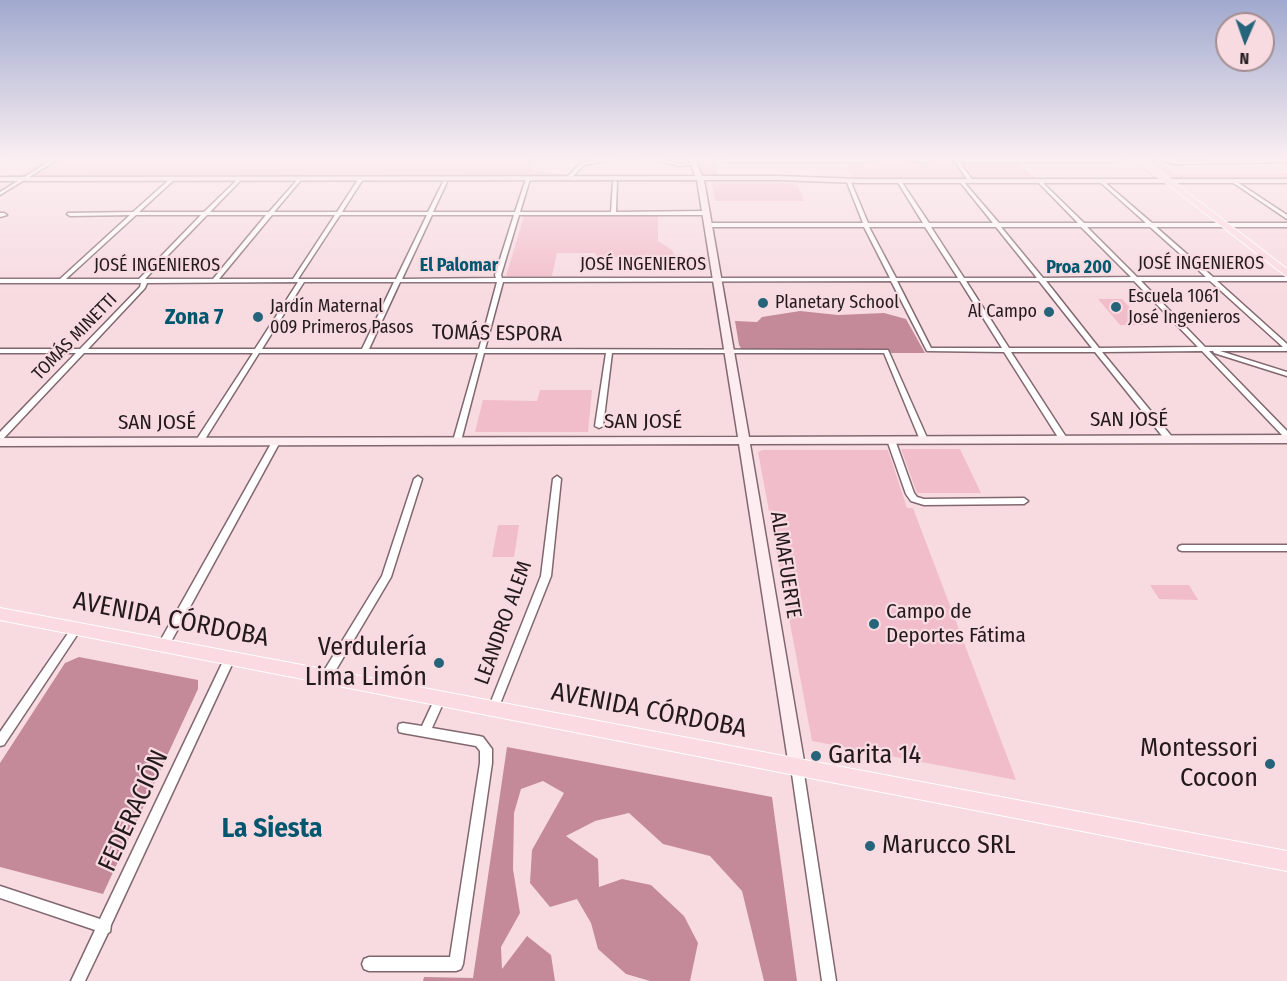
<!DOCTYPE html>
<html>
<head>
<meta charset="utf-8">
<style>
	body { margin:0 }
	#map { position:relative; width:1287px; height:981px; overflow:hidden; background:#f7dbe1; font-family:"Fira Sans Condensed",sans-serif }
	canvas { display:block }
	.north { position:absolute; left:1215px; top:12px; width:60px; height:60px; box-sizing:border-box; background:#f7dbe1; border:2px solid #a38e92; border-radius:50%; rotate:182deg; font-size:16px; font-weight:700; line-height:24px; text-align:center; color:#241a1c }
	.north::after { content:''; display:block; margin:auto; width:21px; height:27px; background:#26647b; clip-path:polygon(50% 0,100% 100%,50% 72%,0 100%) }
</style>
</head>
<body>
<div id="map">
<canvas width="1287" height="981"></canvas>
<div class="north">N</div>
</div>
<script>
const context = document.querySelector('canvas').getContext('2d');
context.lineJoin = 'round';
function paint(path, color) {
  context.fillStyle = color;
  context.fill(path, 'evenodd');
}
function shape(rows) {
  const path = new Path2D();
  for (const r of rows) {
    path.moveTo(r[0], r[1]);
    for (let i = 2; i < r.length; i += 2) path.lineTo(r[i], r[i + 1]);
  }
  return path;
}
function stroke(path, color, width, dash) {
  context.strokeStyle = color;
  context.lineWidth = width;
  context.lineCap = dash ? 'butt' : 'round';
  context.setLineDash(dash || []);
  context.stroke(path);
}
function drawText(font, color, halo, rows, align = 'center') {
  context.font = font + ' "Fira Sans Condensed",sans-serif';
  context.lineWidth = 4.5;
  context.setLineDash([]);
  context.textBaseline = 'middle';
  context.strokeStyle = halo;
  context.fillStyle = color;
  for (const [text, x, y, turn = 0] of rows) {
    context.save();
    context.translate(x, y);
    context.rotate((+turn || 0) * Math.PI / 180);
    context.textAlign = isNaN(turn) ? turn : align;
    if (halo) context.strokeText(text, 0, 0);
    context.fillText(text, 0, 0);
    context.restore();
  }
}
const green = shape([
	[44,158,533,158,531,170,568,175,566,178,0,179,0,176,19,175],
	[692,158,714,158,718,174,722,175,851,178,844,161,953,158,967,161,1018,161,1034,178,1152,177,1129,158,1138,158,1167,181,700,179],
	[1142,158,1153,158,1173,173,1287,173,1287,178,1169,178],
	[712,183,797,183,804,201,715,201],
	[524,216,658,216,658,241,672,250,675,257,658,261,627,261,616,257,598,258,595,253,557,253,552,276,506,276],
	[1098,299,1122,299,1145,325,1120,325],
	[540,390,592,390,588,432,475,432,483,400,537,401],
	[901,449,960,449,981,493,917,493],
	[763,450,888,450,907,508,913,508,1016,780,812,741,758,452],
	[498,525,519,525,514,557,492,557],
	[1150,585,1189,585,1198,600,1159,599]
]);
const forest = shape([
	[800,311,838,315,884,313,906,319,925,353,891,353,884,349,742,350,739,345,735,321,757,322,762,317],
	[79,657,198,680,198,689,103,894,0,867,0,763,65,663],
	[507,747,772,797,797,981,764,981,742,891,710,856,663,844,629,813,595,821,566,836,598,859,599,887,622,879,651,885,684,916,698,943,690,981,650,981,626,974,598,949,591,923,577,899,550,907,530,883,532,850,564,793,543,781,521,789,514,813,513,869,520,913,501,947,502,969,527,936,551,955,555,981,423,981,424,977,473,978]
]);
const street = shape([
	[2,158,7,158,0,162,0,159,2,158],
	[55,158,60,158,0,195,0,192,55,158],
	[611,158,620,158,584,165,569,180,565,179,581,163,611,158],
	[644,158,652,158,680,164,694,163,696,164,680,166,644,158],
	[874,158,884,158,863,162,727,162,725,161,727,160,863,160,874,158],
	[903,158,911,158,923,161,928,158,934,158,923,163,903,158],
	[951,158,967,160,1105,160,1109,158,1115,158,1119,161,1117,162,967,162,959,161,973,181,971,182,969,182,954,160,951,158],
	[1166,159,1177,160,1177,162,1287,160,1287,162,1173,164,1164,161,1164,159,1166,159],
	[171,178,175,179,139,212,204,212,239,178,241,178,241,180,210,212,269,212,299,178,301,178,301,180,274,212,337,212,359,178,361,178,363,179,342,212,428,212,443,182,445,181,447,182,433,212,515,212,526,179,528,178,530,179,520,212,611,212,613,182,615,181,617,182,616,212,707,211,710,213,707,215,519,215,501,275,502,278,890,278,864,227,709,227,706,225,709,223,863,223,846,180,848,179,850,180,868,223,923,223,897,181,899,180,901,181,929,223,993,223,960,182,960,181,962,180,999,223,1078,223,1038,182,1038,181,1040,180,1084,223,1146,223,1100,182,1100,181,1102,180,1152,223,1287,223,1287,227,1156,227,1213,277,1287,277,1287,281,1217,281,1287,344,1287,351,1220,351,1287,372,1287,376,1214,353,1213,351,1209,351,1287,431,1287,437,1284,437,1202,351,1102,352,1173,438,1174,440,1170,442,1167,442,1095,352,1011,352,1068,440,1064,442,1061,442,1004,352,927,351,891,281,503,282,485,349,888,350,928,440,924,442,920,440,884,353,612,353,603,426,599,428,595,426,606,353,484,353,461,441,457,443,453,441,478,353,259,353,202,444,199,444,195,442,253,353,84,353,3,439,0,439,0,432,76,353,0,353,0,349,80,349,140,287,141,283,0,283,0,279,60,279,130,215,70,216,67,214,68,213,133,212,171,178],
	[136,215,201,215,139,279,66,279,136,215],
	[207,215,266,215,213,279,145,279,207,215],
	[272,215,335,215,293,279,219,279,272,215],
	[340,215,427,215,396,279,298,279,340,215],
	[432,215,514,215,495,275,496,278,402,279,432,215],
	[869,227,925,227,958,278,896,278,869,227],
	[931,227,996,227,1037,278,964,278,931,227],
	[1001,227,1081,227,1131,277,1043,278,1001,227],
	[1087,227,1150,227,1206,277,1137,277,1087,227],
	[897,281,960,281,1002,348,931,348,897,281],
	[966,281,1039,281,1092,348,1009,348,966,281],
	[1046,281,1134,281,1198,347,1099,348,1046,281],
	[1141,281,1210,281,1283,347,1205,347,1141,281],
	[298,282,255,349,88,349,145,288,147,283,298,282],
	[304,282,394,282,362,349,262,349,304,282],
	[400,282,497,282,479,349,369,349,400,282],
	[1234,180,1287,215,1287,219,1232,182,1232,181,1234,180],
	[0,213,4,213,7,215,0,217,0,213],
	[888,438,891,438,895,440,914,493,917,497,924,499,1024,498,1028,501,1024,504,924,505,911,501,906,494,887,440,888,438],
	[273,440,279,440,280,442,167,649,163,650,159,649,158,646,159,643,273,440],
	[418,476,422,479,391,577,330,680,326,682,322,680,321,677,322,674,382,576,414,479,418,476],
	[557,476,561,479,551,576,498,709,497,712,493,714,489,712,488,709,541,576,553,479,557,476],
	[1182,545,1287,545,1287,551,1182,551,1179,550,1178,548,1179,546,1182,545],
	[76,625,79,626,81,629,79,632,4,745,0,746,0,732,73,626,76,625],
	[230,654,234,655,235,658,111,925,110,932,108,933,85,981,71,981,95,930,0,898,0,886,100,919,226,655,230,654],
	[440,694,444,696,445,699,432,728,479,736,483,737,492,749,492,763,463,964,461,969,456,971,369,971,364,969,362,964,364,959,369,957,450,957,480,763,480,751,476,746,403,733,399,732,398,728,399,724,403,723,422,726,436,696,440,694],
	[797,762,801,763,803,767,836,981,822,981,791,767,793,763,797,762]
]);
const secondary = shape([
	[689,158,695,158,702,176,779,176,860,179,1287,179,1287,183,860,183,779,180,704,180,749,437,1287,435,1287,443,750,444,805,767,803,773,797,775,791,773,789,767,739,444,0,446,0,438,738,437,697,180,0,181,0,177,695,176,689,158]
]);
const primary = shape([
	[1134,158,1143,158,1287,269,1287,277,1134,158],
	[0,608,1287,851,1287,871,0,620,0,608]
]);
const markers = [
	[763,303,6,"#26647b"],
	[1116,307,6,"#26647b"],
	[1049,312,6,"#26647b"],
	[258,317,6,"#26647b"],
	[874,624,6,"#26647b"],
	[439,663,6,"#26647b"],
	[816,756,6,"#26647b"],
	[1270,764,6,"#26647b"],
	[870,846,6,"#26647b"]
];
const farStreetnames = [
	["JOSÉ INGENIEROS",1201,264],
	["JOSÉ INGENIEROS",643,265],
	["JOSÉ INGENIEROS",157,266],
	["TOMÁS MINETTI",75,337,-46]
];
const farNeighbourhoodnames = [
	["El Palomar",459,266],
	["Proa 200",1079,268]
];
const farPoinames = [
	["Escuela 1061",1128,297],
	["José Ingenieros",1128,318],
	["Planetary School",775,303],
	["Jardín Maternal",270,307],
	["009 Primeros Pasos",270,328],
	["Al Campo",1037,312,"right"]
];
const streetNames = [
	["TOMÁS ESPORA",497,334,1],
	["SAN JOSÉ",1129,420],
	["SAN JOSÉ",643,422],
	["SAN JOSÉ",157,423],
	["ALMAFUERTE",785,565,81],
	["LEANDRO ALEM",504,623,-70]
];
const poiNames = [
	["Campo de",886,612],
	["Deportes Fátima",886,636]
];
const farDistrictnames = [
	["Zona 7",194,318]
];
const nearStreetnames = [
	["AVENIDA CÓRDOBA",171,620,11],
	["AVENIDA CÓRDOBA",649,711,11],
	["FEDERACIÓN",134,811,-65]
];
const nearPoinames = [
	["Verdulería",427,648],
	["Lima Limón",427,678],
	["Montessori",1258,749],
	["Cocoon",1258,779],
	["Garita 14",828,756,"left"],
	["Marucco SRL",882,846,"left"]
];
const nearNeighbourhoodnames = [
	["La Siesta",272,829]
];
paint(green, '#f2bdca');
paint(forest, '#c58a99');
stroke(street, '#81686e', 3);
stroke(secondary, '#81686e', 3);
stroke(primary, '#fff', 2);
paint(street, '#fff');
paint(secondary, '#fdecf0');
paint(primary, '#fbdae2');
const sky = context.createLinearGradient(0, 0, 0, 295);
sky.addColorStop(0, '#a0a9ce');
sky.addColorStop(0.54, '#fbeff2');
sky.addColorStop(1, '#fbeff200');
context.fillStyle = sky;
context.fillRect(0, 0, 1287, 295);
for (const [x, y, r, color] of markers) {
  const dot = new Path2D();
  dot.arc(x, y, r, 0, 2 * Math.PI);
  context.fillStyle = color;
  context.fill(dot);
  stroke(dot, '#f7dbe1', 2);
}
drawText('18px', '#241a1c', '#f7dbe1', farStreetnames);
drawText('bold 18px', '#02576f', '#f7dbe1', farNeighbourhoodnames);
drawText('18px', '#241a1c', '#f7dbe1', farPoinames, 'left');
drawText('21px', '#241a1c', '#f7dbe1', streetNames);
drawText('21px', '#241a1c', '#f7dbe1', poiNames, 'left');
drawText('bold 22px', '#02576f', '#f7dbe1', farDistrictnames);
drawText('26px', '#241a1c', '#f7dbe1', nearStreetnames);
drawText('26px', '#241a1c', '#f7dbe1', nearPoinames, 'right');
drawText('bold 27px', '#02576f', '#f7dbe1', nearNeighbourhoodnames);
</script>
</body>
</html>
